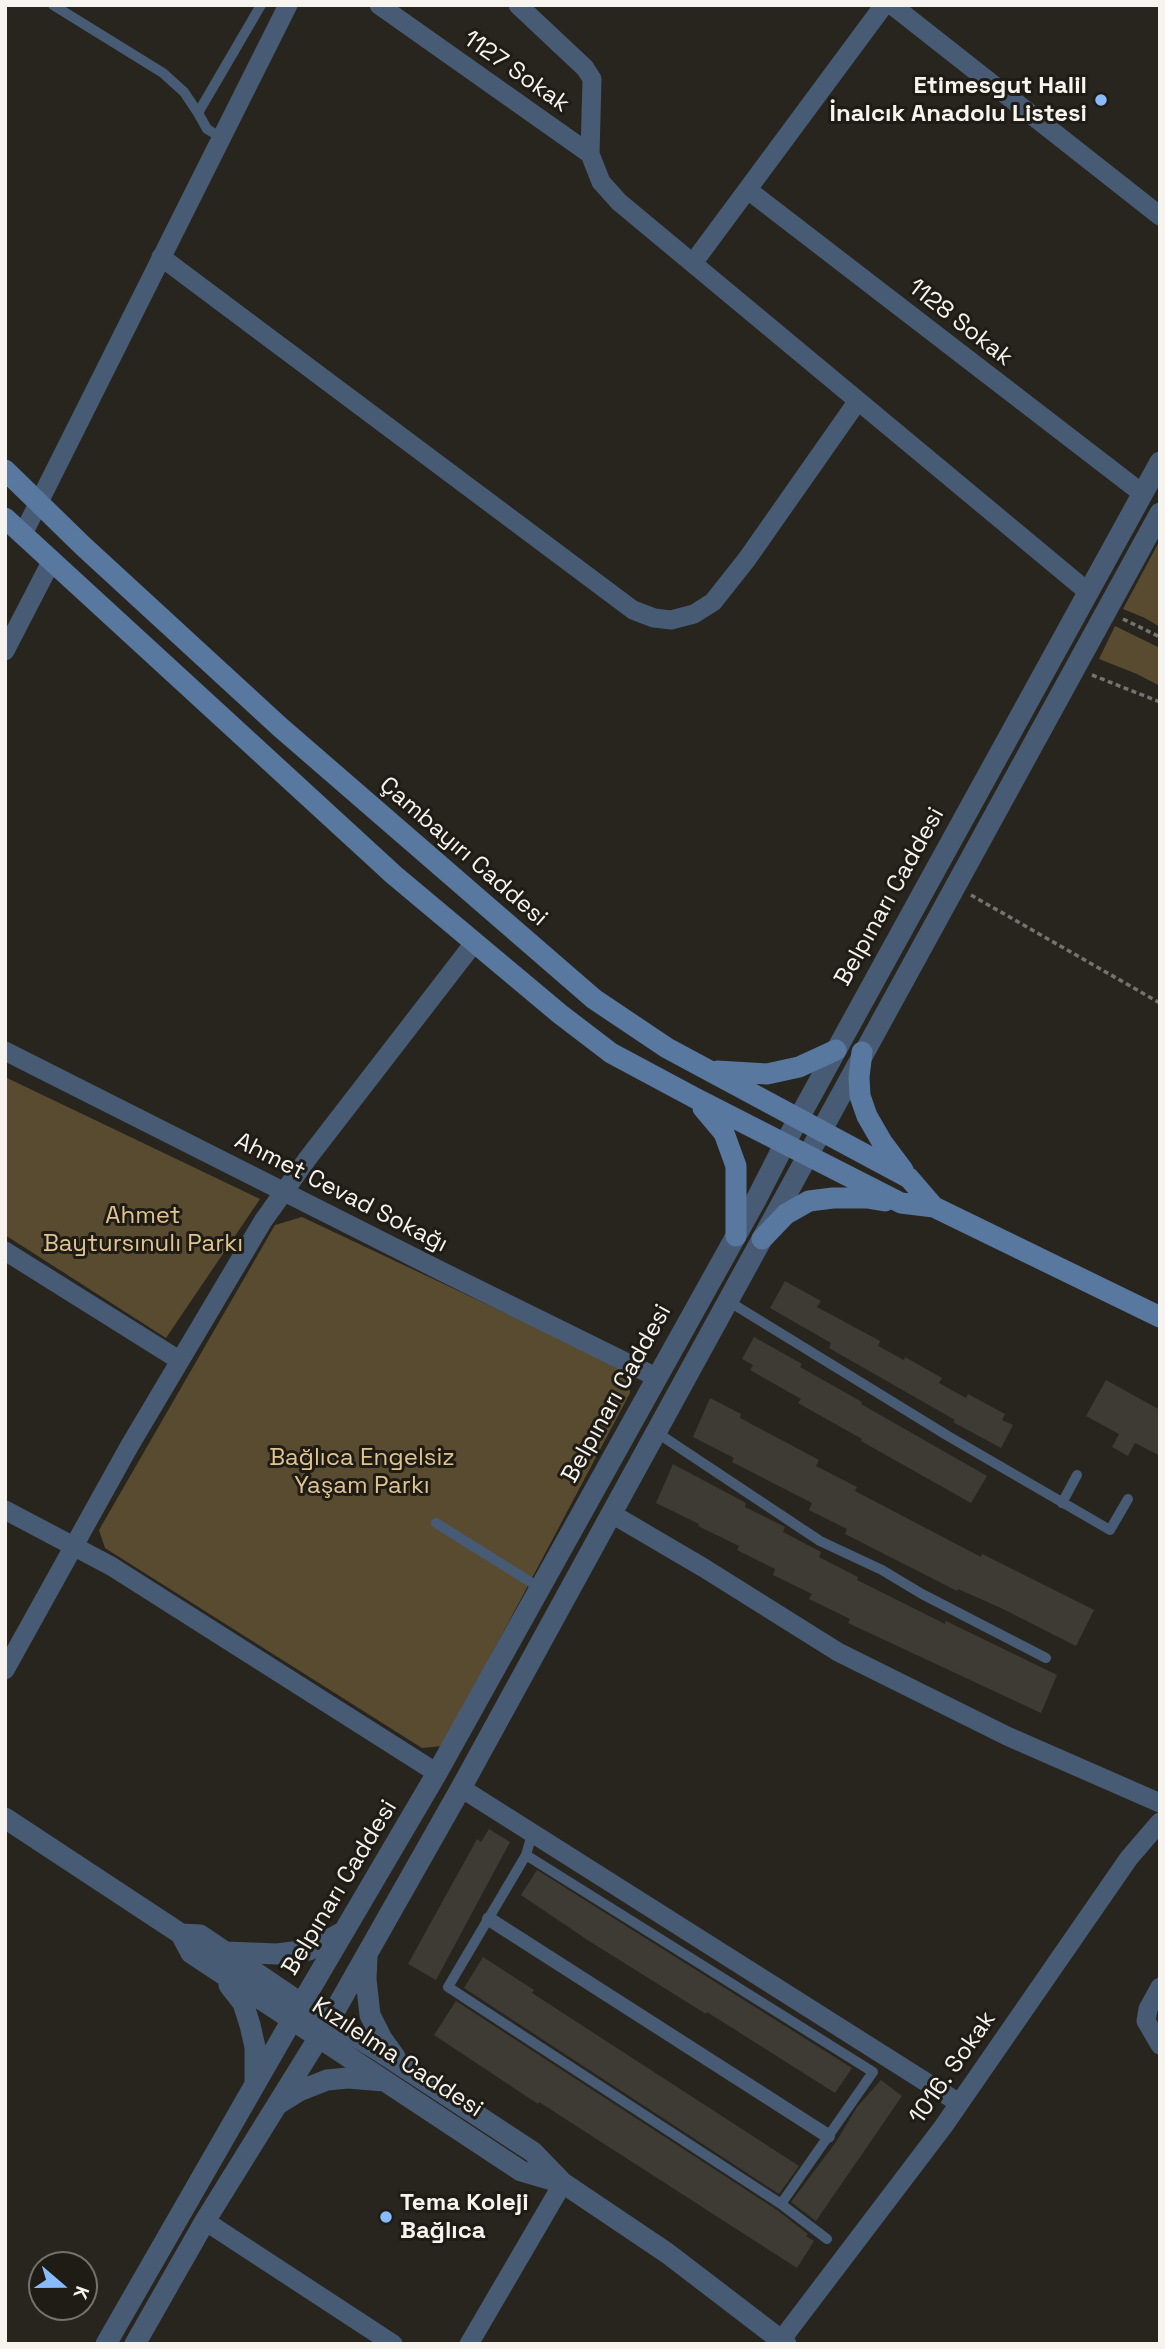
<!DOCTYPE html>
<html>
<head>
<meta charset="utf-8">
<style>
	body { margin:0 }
	#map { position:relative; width:1165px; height:2349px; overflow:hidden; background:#28251f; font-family:"Space Grotesk",sans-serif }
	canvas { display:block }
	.frame { position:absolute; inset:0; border:7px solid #f7f4f0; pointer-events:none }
	.north { position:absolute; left:28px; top:2251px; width:70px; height:70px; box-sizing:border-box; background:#1f1b15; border:2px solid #75726d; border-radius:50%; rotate:110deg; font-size:19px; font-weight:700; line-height:28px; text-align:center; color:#f7f4f0 }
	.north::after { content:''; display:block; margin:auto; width:24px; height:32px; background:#88bbfc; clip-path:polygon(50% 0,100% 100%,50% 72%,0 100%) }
</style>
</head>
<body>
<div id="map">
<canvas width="1165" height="2349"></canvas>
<div class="frame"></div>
<div class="north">K</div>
</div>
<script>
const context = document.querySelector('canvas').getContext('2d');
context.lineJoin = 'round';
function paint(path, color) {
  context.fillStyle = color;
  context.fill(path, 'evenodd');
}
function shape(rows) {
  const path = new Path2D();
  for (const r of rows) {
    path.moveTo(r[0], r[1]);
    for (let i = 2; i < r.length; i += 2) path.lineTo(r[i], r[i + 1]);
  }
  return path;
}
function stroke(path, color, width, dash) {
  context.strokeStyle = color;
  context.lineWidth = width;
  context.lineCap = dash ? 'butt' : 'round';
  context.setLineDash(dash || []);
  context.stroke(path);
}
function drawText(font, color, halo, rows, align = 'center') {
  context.font = font + ' "Space Grotesk",sans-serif';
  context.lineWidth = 6;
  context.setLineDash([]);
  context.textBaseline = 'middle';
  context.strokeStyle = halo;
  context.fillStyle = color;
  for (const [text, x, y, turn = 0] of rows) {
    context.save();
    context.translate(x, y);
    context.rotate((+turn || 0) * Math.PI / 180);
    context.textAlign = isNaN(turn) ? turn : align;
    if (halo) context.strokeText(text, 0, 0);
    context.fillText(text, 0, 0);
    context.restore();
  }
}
const green = shape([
	[1160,540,1160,627,1145,618,1123,609],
	[1115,626,1160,648,1160,686,1137,674,1099,659],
	[5,1077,260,1199,166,1338,5,1235],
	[302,1217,628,1371,630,1393,443,1746,422,1748,105,1548,99,1530,275,1225]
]);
const building = shape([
	[785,1281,821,1301,817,1307,880,1341,878,1346,904,1360,905,1357,942,1378,939,1383,966,1398,968,1394,1005,1414,1002,1420,1013,1425,1001,1448,953,1422,955,1420,829,1348,831,1343,770,1308],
	[754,1337,802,1364,800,1367,862,1402,861,1404,987,1476,971,1503,861,1441,862,1439,798,1403,801,1399,750,1370,753,1365,742,1359],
	[1106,1380,1160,1410,1160,1456,1135,1443,1128,1456,1112,1447,1119,1434,1086,1416],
	[710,1398,741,1414,740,1418,819,1460,816,1466,857,1487,855,1491,981,1557,982,1554,1094,1610,1076,1646,1001,1608,958,1589,957,1591,845,1534,847,1529,809,1510,812,1503,732,1462,734,1458,693,1437],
	[673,1464,746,1503,745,1507,785,1527,783,1532,821,1552,819,1557,858,1577,857,1580,945,1624,946,1621,1057,1675,1041,1713,848,1623,850,1619,809,1599,812,1594,773,1575,775,1569,737,1550,739,1546,698,1526,699,1524,656,1503],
	[489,1829,510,1842,436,1980,408,1964,477,1839,481,1842],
	[537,1870,852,2068,835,2093,707,2012,706,2014,589,1941,521,1895],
	[483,1957,534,1990,532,1993,799,2166,779,2194,464,1988],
	[456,2001,777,2210,808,2234,806,2236,814,2241,797,2268,539,2102,538,2104,434,2035],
	[881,2080,902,2096,816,2221,791,2202,836,2142,857,2107]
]);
const path = shape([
	[1123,619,1160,637],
	[1092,675,1160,702],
	[971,895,1160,1003]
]);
const service = shape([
	[53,5,163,73,184,92,198,113],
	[222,138,207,129,198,113,261,5],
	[728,1301,948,1436,1110,1530,1128,1499],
	[656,1432,820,1541,882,1570,922,1594,1046,1658],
	[1062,1503,1077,1475],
	[436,1523,540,1588],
	[526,1855,873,2072,781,2204,448,1987,526,1855,532,1834],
	[781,2204,827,2239]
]);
const pedestrian = shape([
	[489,1919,828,2136]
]);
const minor = shape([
	[379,5,590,154],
	[518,5,585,68,592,79,590,154,601,182,619,202,1088,592],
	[892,5,1160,216],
	[748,190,1143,494],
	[161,257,633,610,654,618,671,620,694,614,713,602,747,559,857,402],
	[693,263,884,5],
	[23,534,288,5],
	[5,651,52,560],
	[5,1051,441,1271,656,1377],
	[5,1251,179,1360],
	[5,1510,111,1566,437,1773],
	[612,1514,704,1568,838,1652,1007,1736,1160,1803],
	[5,1670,130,1445,263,1221,308,1158,474,943],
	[461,1788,959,2103],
	[1160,1987,1148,2009,1146,2021,1160,2045],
	[205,2221,393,2344],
	[782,2339,943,2127,1129,1858,1160,1822],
	[469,2344,563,2183]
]);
const tertiary = shape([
	[5,1818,181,1934,200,1935,302,2004,376,2049,533,2152,563,2183,667,2253,786,2344],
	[181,1934,191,1953,521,2171,562,2183],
	[226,1952,277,1954,309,1950,343,1932],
	[367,1957,366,1979,370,2015,382,2039,395,2057],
	[229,1985,243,2003,250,2025,255,2047,255,2082],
	[278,2104,299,2091,327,2080,348,2078,384,2081],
	[106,2344,292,2020,437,1773,756,1200,784,1145,1160,462],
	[135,2344,205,2221,329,2021,461,1788,1160,513]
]);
const secondary = shape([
	[5,470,83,546,280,727,594,999,667,1048,909,1178,934,1207],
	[5,518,394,875,560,1014,611,1053,695,1098,901,1203,934,1207,1160,1317],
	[862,1052,859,1077,860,1096,867,1116,882,1142,903,1170],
	[717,1071,767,1074,799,1067,836,1050],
	[703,1108,724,1133,736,1166,736,1236],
	[762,1239,786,1214,809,1201,833,1198,867,1198,885,1201]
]);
const markers = [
	[1101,100,7,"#88bbfc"],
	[386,2217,7,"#88bbfc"]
];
const streetNames = [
	["1127 Sokak",516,72,35],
	["1128 Sokak",960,323,38],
	["Çambayırı Caddesi",463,852,41],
	["Belpınarı Caddesi",890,897,-61],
	["Ahmet Cevad Sokağı",341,1193,27],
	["Belpınarı Caddesi",617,1394,-61],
	["Belpınarı Caddesi",340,1888,-59],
	["Kızılelma Caddesi",397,2058,33],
	["1016. Sokak",953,2068,-55]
];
const poiNames = [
	["Etimesgut Halil",1087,86],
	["İnalcık Anadolu Listesi",1087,114],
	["Tema Koleji",400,2203,"left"],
	["Bağlıca",400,2231,"left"]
];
const parkNames = [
	["Ahmet",143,1216],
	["Baytursınulı Parkı",143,1244],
	["Bağlıca Engelsiz",362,1458],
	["Yaşam Parkı",362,1486]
];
paint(green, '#594b30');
paint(building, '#3e3b34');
stroke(path, '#76736e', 3.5, [5, 3.5]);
stroke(service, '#475b74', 10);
stroke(pedestrian, '#475b74', 14);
stroke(minor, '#475b74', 19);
stroke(tertiary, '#475b74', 21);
stroke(secondary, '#5978a0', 21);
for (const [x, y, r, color] of markers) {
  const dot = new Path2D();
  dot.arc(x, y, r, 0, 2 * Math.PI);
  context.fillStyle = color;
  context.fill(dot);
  stroke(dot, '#1f1b15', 2.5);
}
drawText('24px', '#f7f4f0', '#1f1b15', streetNames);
drawText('bold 24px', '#f7f4f0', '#1f1b15', poiNames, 'right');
drawText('24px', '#e1c48f', '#1f1b15', parkNames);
</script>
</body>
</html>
